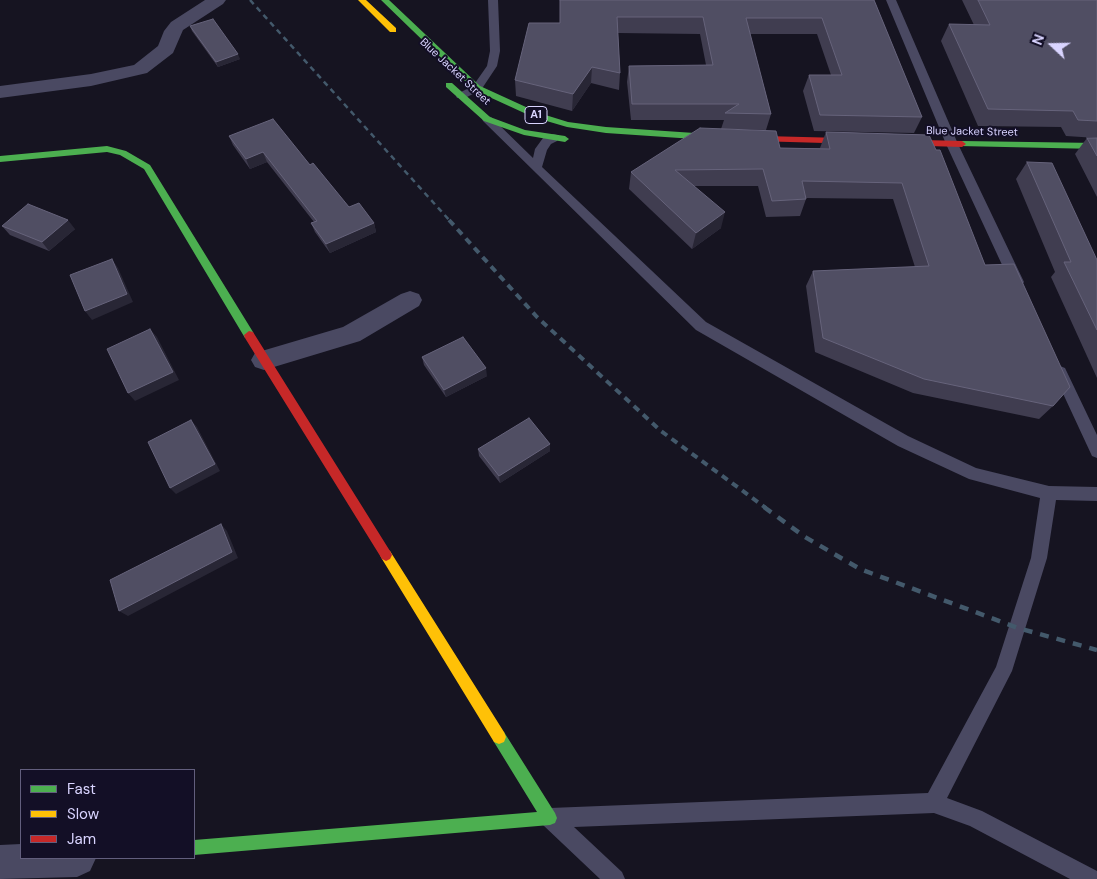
<!DOCTYPE html>
<html>
<head>
<meta charset="utf-8">
<style>
	body { margin:0 }
	#map { position:relative; width:1097px; height:879px; overflow:hidden; background:#161421; font-family:"DM Sans",sans-serif }
	canvas { display:block }
	.legend { position:absolute; left:20px; top:769px; width:175px; height:90px; box-sizing:border-box; background:#130f26; border:1px solid #625e7d; margin:0; padding:6px 9px; list-style:none; font-size:15px; color:#d9d4ff }
	.legend li { display:flex; align-items:center; gap:10px; height:25px }
	.legend b { width:25px; border:1px solid #625e7d }
	.north { position:absolute; left:1027px; top:20px; width:50px; height:50px; -webkit-text-stroke:4px #130f26; paint-order:stroke; rotate:291deg; font-size:14px; font-weight:700; line-height:20px; text-align:center; color:#d9d4ff }
	.north::after { content:''; display:block; margin:auto; width:18px; height:22px; background:#d9d4ff; clip-path:polygon(50% 0,100% 100%,50% 72%,0 100%) }
</style>
</head>
<body>
<div id="map">
<canvas width="1097" height="879"></canvas>
<ul class="legend">
<li><b style="height:6px;background:#4caf50"></b>Fast</li>
<li><b style="height:6px;background:#ffc107"></b>Slow</li>
<li><b style="height:6px;background:#c62828"></b>Jam</li>
</ul>
<div class="north">N</div>
</div>
<script>
const context = document.querySelector('canvas').getContext('2d');
context.lineJoin = 'round';
function shape(rows) {
  const path = new Path2D();
  for (const r of rows) {
    path.moveTo(r[0], r[1]);
    for (let i = 2; i < r.length; i += 2) path.lineTo(r[i], r[i + 1]);
  }
  return path;
}
function paint(path, color) {
  context.fillStyle = color;
  context.fill(path, 'evenodd');
}
function stroke(path, color, width, dash) {
  context.strokeStyle = color;
  context.lineWidth = width;
  context.lineCap = dash ? 'butt' : 'round';
  context.setLineDash(dash || []);
  context.stroke(path);
}
function drawText(font, color, halo, rows, align = 'center') {
  context.font = font + ' "DM Sans",sans-serif';
  context.lineWidth = 4;
  context.setLineDash([]);
  context.textBaseline = 'middle';
  context.strokeStyle = halo;
  context.fillStyle = color;
  for (const [text, x, y, turn = 0] of rows) {
    context.save();
    context.translate(x, y);
    context.rotate((+turn || 0) * Math.PI / 180);
    context.textAlign = isNaN(turn) ? turn : align;
    if (halo) context.strokeText(text, 0, 0);
    context.fillText(text, 0, 0);
    context.restore();
  }
}
const lane = shape([
	[488,0,498,0,500,51,497,66,481,90,465,98,457,98,456,96,457,94,473,86,487,66,490,51,488,0],
	[886,0,896,0,958,144,1024,282,1022,285,1012,285,1010,282,946,144,886,0],
	[487,116,491,117,533,158,535,149,543,138,553,134,557,135,559,138,557,141,551,144,547,150,542,167,706,322,908,436,976,468,1049,486,1097,487,1097,501,1056,500,1047,558,1012,671,947,798,982,811,1097,871,1097,879,1070,879,970,826,934,813,574,827,622,872,625,879,600,879,543,825,540,818,543,811,550,808,928,793,996,667,1031,558,1040,498,969,479,898,446,696,330,483,121,482,119,487,116],
	[1060,366,1065,368,1097,435,1097,458,1092,456,1053,372,1055,368,1060,366]
]);
const street = shape([
	[205,0,226,0,223,4,183,30,173,53,147,73,91,86,0,98,0,86,91,74,134,65,158,46,164,31,171,22,205,0],
	[410,291,419,294,422,300,419,306,360,341,264,370,255,367,251,360,255,353,343,327,401,294,410,291],
	[21,844,21,858,96,858,90,871,77,877,0,879,0,845,21,844]
]);
const fast = shape([
	[381,0,389,0,480,86,539,113,568,122,606,127,724,135,728,138,724,141,606,133,567,127,533,117,474,90,381,0],
	[446,83,452,83,490,117,525,130,565,136,569,139,565,142,524,135,484,121,446,87,446,83],
	[962,141,1097,143,1097,149,959,146,959,142,962,141],
	[107,146,126,151,150,165,253,332,254,335,253,338,245,338,144,169,120,155,107,152,0,162,0,156,107,146],
	[499,730,504,732,555,813,557,818,555,823,550,825,194,855,194,840,537,812,494,742,492,737,494,732,499,730]
]);
const slow = shape([
	[358,0,366,0,396,28,396,32,390,32,358,0],
	[386,549,390,551,504,732,506,737,504,742,499,744,494,742,382,559,380,555,382,551,386,549]
]);
const jam = shape([
	[724,135,962,141,966,144,962,147,721,140,720,138,724,135],
	[249,331,253,332,390,551,392,555,390,559,386,561,382,559,245,338,244,335,249,331]
]);
const railFar2 = shape([
	[250,0,451,222]
]);
const railFar1 = shape([
	[449,220,537,317,661,431,766,508]
]);
const rail = shape([
	[764,507,805,537,860,569,1018,628,1097,650]
]);
const wall = shape([
	[560,0,874,0,922,117,914,133,814,131,803,91,809,75,831,75,817,34,750,34,771,114,766,130,721,129,724,120,631,120,627,82,629,66,706,65,700,34,618,33,620,73,619,90,591,83,572,111,516,96,515,80,560,23],
	[962,0,1097,0,1097,138,1066,136,1061,127,978,126,941,41,949,24,974,25],
	[190,26,240,59,218,67,192,31],
	[826,132,929,135,985,265,1053,406,1039,419,913,393,815,352,806,286,813,271,915,267,893,199,806,198,806,199,800,216,766,217,758,186,694,186,721,228,692,249,629,189,631,172,780,148,820,148],
	[229,136,310,165,349,207,374,223,376,232,330,253,315,232,311,223,314,222,267,162,250,169,233,145],
	[1087,138,1097,138,1097,197,1075,154],
	[1027,162,1097,260,1097,378,1051,277,1055,272,1016,179],
	[2,226,75,229,49,251,10,235],
	[422,357,487,376,446,397,424,365],
	[478,449,550,451,500,483,479,456]
]);
const shadedWall = shape([
	[238,54,240,59,218,67,216,62],
	[592,67,591,83,572,111,573,94],
	[263,152,267,162,250,169,246,159],
	[725,212,721,228,692,249,696,233],
	[68,220,75,229,49,251,42,242],
	[374,223,376,232,330,253,326,244],
	[112,259,118,268,133,302,92,320,85,311],
	[150,329,157,337,179,380,135,401,128,393],
	[486,368,487,376,446,397,444,390],
	[191,420,197,427,220,471,176,494,170,488],
	[550,444,550,451,500,483,499,476],
	[221,524,227,531,238,558,128,616,119,611]
]);
const building = shape([
	[560,0,874,0,922,117,820,115,809,75,842,75,822,18,746,18,771,114,725,113,739,104,632,104,629,66,713,65,703,17,617,17,620,73,592,67,573,94,515,80,529,23,560,23,560,0],
	[978,0,1097,0,1097,121,1078,120,1073,111,988,109,949,24,990,25,978,0],
	[213,19,238,54,216,62,190,26,213,19],
	[273,119,310,165,313,163,349,207,359,203,374,223,326,244,311,223,317,221,263,152,246,159,229,136,273,119],
	[700,128,776,131,780,148,830,149,826,132,929,135,936,150,940,150,985,265,1014,264,1070,387,1053,406,924,379,823,338,813,271,929,266,902,183,802,181,806,199,772,201,763,169,675,170,725,212,696,233,631,172,700,128],
	[1087,138,1097,138,1097,156,1087,138],
	[1027,162,1052,163,1097,260,1097,330,1064,262,1071,262,1027,162],
	[28,204,68,220,42,242,2,226,28,204],
	[112,259,127,294,85,311,70,275,112,259],
	[150,329,173,372,128,393,107,349,150,329],
	[463,337,486,368,444,390,422,357,463,337],
	[529,418,550,444,499,476,478,449,529,418],
	[191,420,215,464,170,488,148,442,191,420],
	[221,524,232,552,119,611,110,580,221,524]
]);
const farStreetnames = [
	["Blue Jacket Street",455,72,43],
	["Blue Jacket Street",972,132,1]
];
const shields = [
	[536,115,22]
];
const shieldNames = [
	["A1",536,115]
];
paint(lane, '#4a4962');
paint(street, '#4a4962');
paint(fast, '#4caf50');
paint(slow, '#ffc107');
paint(jam, '#c62828');
stroke(railFar2, '#43596b', 2.5, [5.5, 4.5]);
stroke(railFar1, '#43596b', 4, [7, 5.5]);
stroke(rail, '#43596b', 4.5, [9, 8]);
paint(wall, '#403d50');
paint(shadedWall, '#282635');
paint(building, '#504e63');
stroke(building, '#66637b', 1);
drawText('11px', '#d9d4ff', '#130f26', farStreetnames);
for (const [x, y, w] of shields) {
  const box = new Path2D();
  box.roundRect(x - w / 2, y - 8.5, w, 17, 4);
  context.fillStyle = '#130f26';
  context.fill(box);
  stroke(box, '#d9d4ff', 1);
}
drawText('bold 11px', '#d9d4ff', null, shieldNames);
</script>
</body>
</html>
